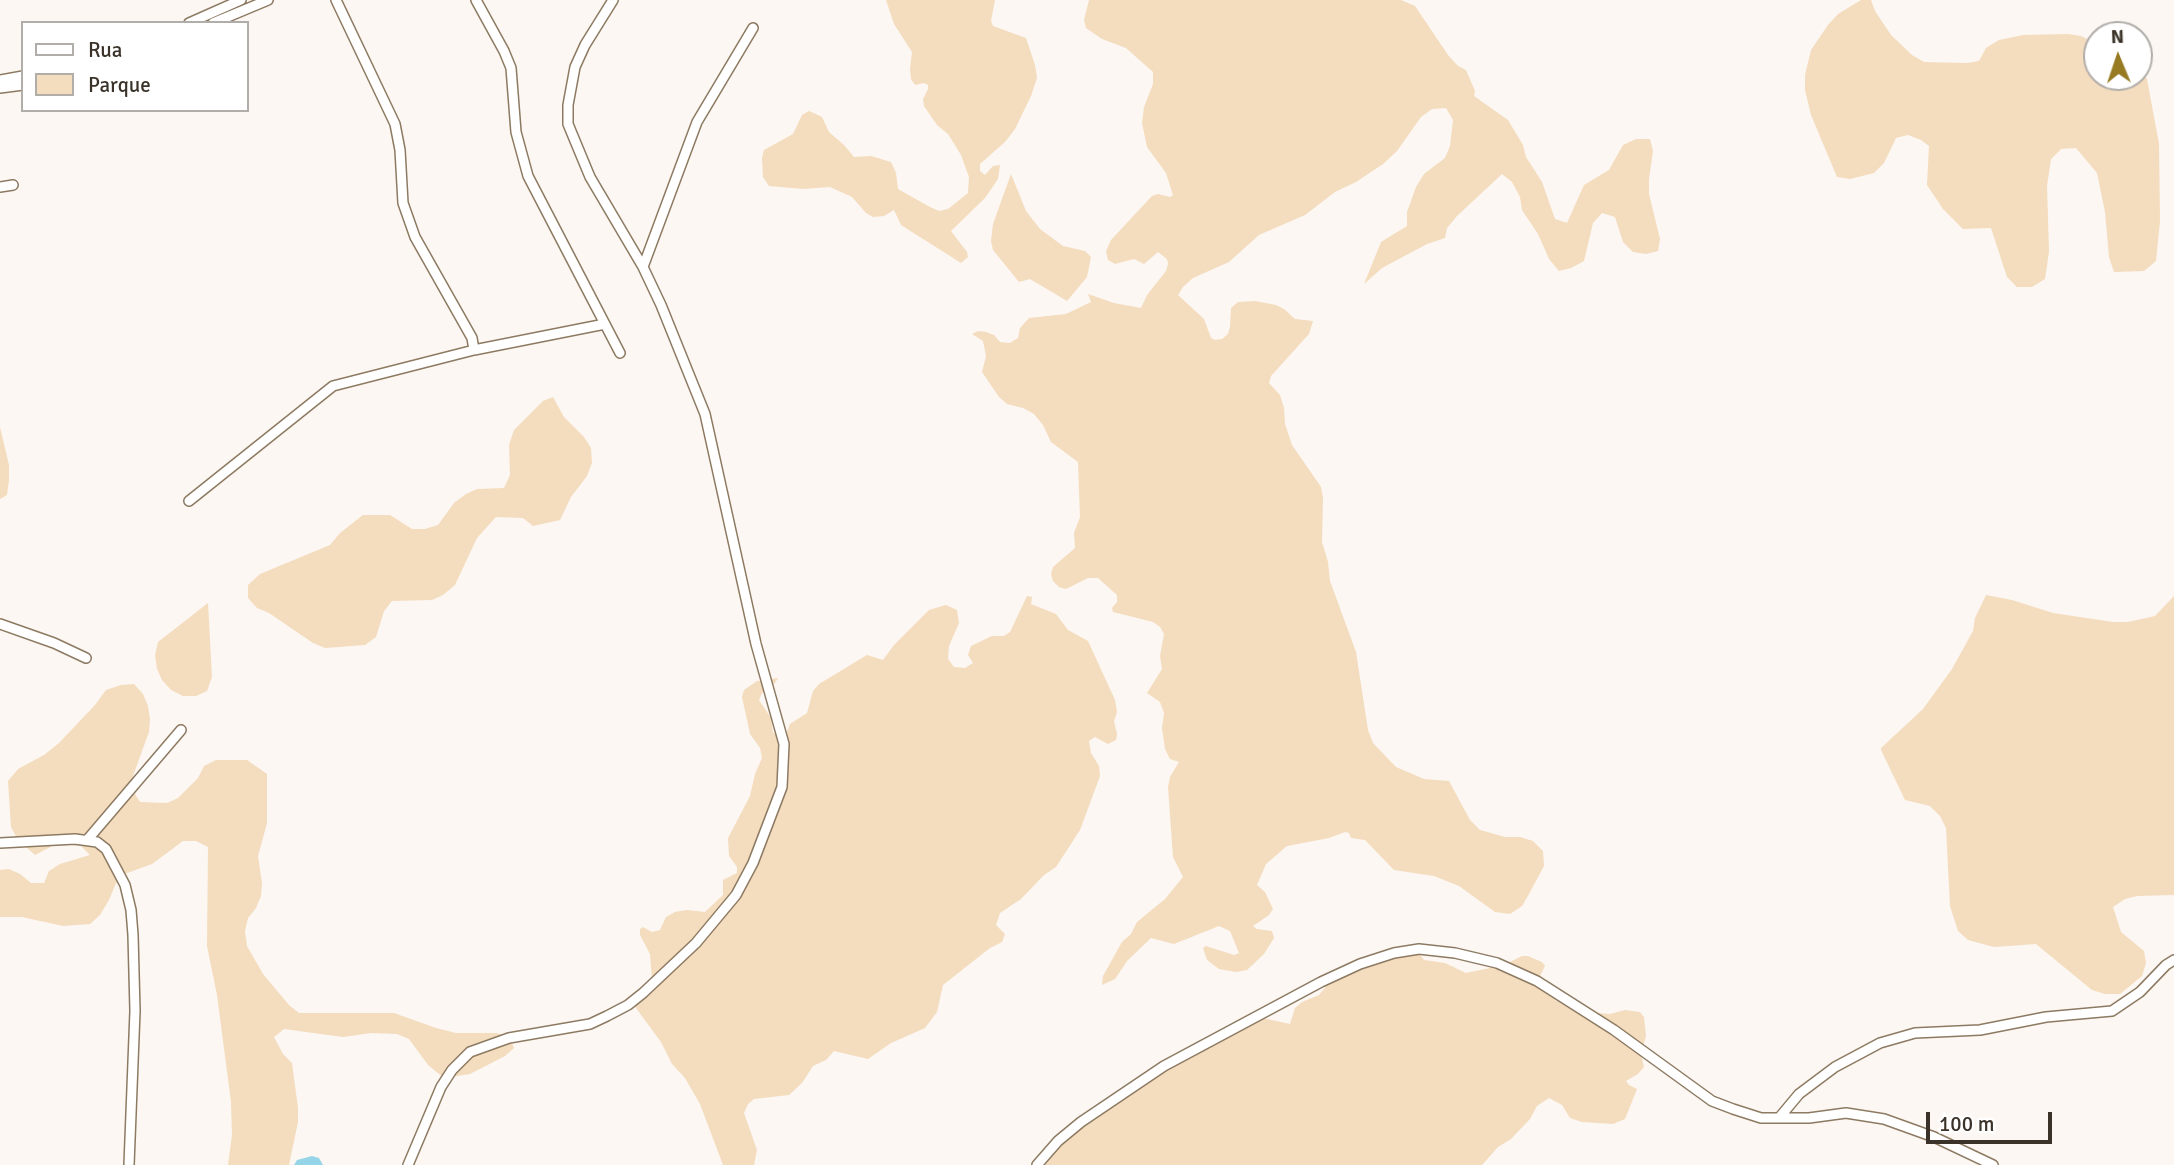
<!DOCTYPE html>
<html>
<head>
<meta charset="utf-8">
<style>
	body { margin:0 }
	#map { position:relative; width:2174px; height:1165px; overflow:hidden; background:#fcf7f2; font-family:Signika,sans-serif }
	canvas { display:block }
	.legend { position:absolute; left:21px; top:21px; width:228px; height:91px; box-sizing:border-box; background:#fff; border:2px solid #b1ada9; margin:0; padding:9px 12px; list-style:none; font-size:21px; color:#3b3329 }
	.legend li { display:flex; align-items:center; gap:14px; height:35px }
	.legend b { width:35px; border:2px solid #b1ada9 }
	.north { position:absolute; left:2083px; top:21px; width:70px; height:70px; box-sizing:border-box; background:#fff; border:2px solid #b1ada9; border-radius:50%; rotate:358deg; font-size:19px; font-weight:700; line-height:28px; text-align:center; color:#3b3329 }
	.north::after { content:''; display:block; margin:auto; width:24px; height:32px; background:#977b23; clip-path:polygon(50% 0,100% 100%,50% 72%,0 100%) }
	.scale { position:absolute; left:1926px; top:1112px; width:126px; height:32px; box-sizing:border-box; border:4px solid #3b3329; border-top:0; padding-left:9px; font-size:21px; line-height:24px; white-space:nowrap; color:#3b3329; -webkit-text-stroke:5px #fff; paint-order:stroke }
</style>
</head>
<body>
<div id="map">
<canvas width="2174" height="1165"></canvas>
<ul class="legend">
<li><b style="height:9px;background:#fff"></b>Rua</li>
<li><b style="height:19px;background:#f4dcbe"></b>Parque</li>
</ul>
<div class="north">N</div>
<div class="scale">100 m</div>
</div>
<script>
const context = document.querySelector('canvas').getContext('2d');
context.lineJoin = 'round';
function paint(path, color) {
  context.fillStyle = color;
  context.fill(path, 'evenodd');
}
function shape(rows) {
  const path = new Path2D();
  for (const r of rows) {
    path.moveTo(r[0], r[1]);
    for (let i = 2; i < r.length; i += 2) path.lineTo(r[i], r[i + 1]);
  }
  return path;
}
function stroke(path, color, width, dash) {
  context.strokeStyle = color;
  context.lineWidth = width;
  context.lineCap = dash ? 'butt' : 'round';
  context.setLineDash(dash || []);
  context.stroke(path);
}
const green = shape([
	[886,0,995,0,991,21,993,26,1026,38,1035,65,1037,78,1031,96,1015,129,1005,142,980,164,980,171,985,175,993,166,1000,165,998,179,985,198,951,231,967,252,968,257,961,263,901,225,894,210,884,216,873,217,866,213,852,197,830,187,803,189,769,186,763,177,762,158,764,150,793,134,802,115,809,111,822,117,829,132,844,145,854,157,871,156,891,162,896,173,898,189,930,207,939,211,948,209,968,193,969,177,961,155,948,134,937,125,924,106,923,99,928,89,928,85,924,83,915,85,911,79,910,69,912,52,894,24],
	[1089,0,1401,0,1415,6,1448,55,1458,66,1466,70,1475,91,1474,96,1508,120,1523,145,1526,157,1542,182,1555,219,1567,223,1584,185,1609,170,1623,145,1636,139,1650,139,1653,151,1649,179,1649,194,1660,239,1658,251,1646,254,1633,252,1623,242,1615,217,1602,213,1593,223,1584,261,1571,268,1559,271,1549,259,1538,234,1522,210,1520,197,1512,182,1502,174,1457,216,1447,228,1445,238,1427,244,1382,268,1364,284,1381,242,1407,226,1407,212,1416,187,1424,174,1445,158,1450,146,1453,120,1446,108,1432,109,1421,117,1397,151,1383,164,1356,182,1335,192,1305,215,1259,235,1229,262,1193,278,1183,287,1178,295,1204,319,1211,338,1215,340,1222,339,1228,334,1230,327,1231,308,1238,302,1255,301,1276,305,1284,309,1295,319,1313,321,1309,334,1271,376,1269,383,1280,395,1284,408,1285,424,1292,445,1321,487,1323,498,1322,542,1328,562,1330,581,1356,652,1368,730,1373,743,1396,767,1424,779,1449,781,1470,820,1480,830,1505,837,1520,837,1533,841,1543,851,1544,866,1529,894,1522,906,1510,914,1495,912,1459,886,1434,876,1394,870,1365,840,1351,838,1349,833,1345,832,1329,838,1287,846,1266,864,1257,885,1265,892,1273,909,1269,915,1253,926,1257,929,1272,931,1274,938,1264,954,1247,970,1236,972,1219,969,1207,960,1203,948,1206,946,1234,955,1239,953,1230,931,1219,926,1174,944,1151,938,1127,961,1115,979,1102,985,1103,976,1117,951,1122,942,1131,934,1137,922,1165,899,1183,877,1173,857,1168,787,1170,777,1179,762,1170,759,1165,749,1162,728,1164,713,1160,702,1147,693,1162,669,1160,656,1164,634,1160,627,1153,622,1113,612,1112,608,1117,602,1117,595,1098,578,1088,578,1066,589,1059,587,1053,581,1051,574,1053,567,1075,548,1074,533,1080,517,1078,462,1051,442,1043,425,1034,414,1023,408,1007,404,999,397,982,372,986,356,983,341,972,334,978,331,986,332,994,335,1000,342,1010,343,1018,338,1020,328,1029,318,1066,314,1091,302,1088,294,1114,303,1141,308,1147,295,1166,271,1168,264,1167,259,1158,252,1144,264,1134,259,1115,264,1108,260,1106,251,1111,240,1152,196,1158,194,1170,197,1173,195,1166,173,1147,147,1142,123,1144,107,1153,84,1153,72,1126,48,1102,39,1086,28,1084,20],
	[1861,0,1871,0,1875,11,1891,35,1912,55,1924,62,1967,63,1979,61,1986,48,1999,40,2023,35,2068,34,2081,36,2097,44,2097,77,2139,77,2139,64,2147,79,2159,144,2160,221,2156,261,2144,271,2114,272,2109,257,2105,212,2097,173,2076,148,2061,149,2051,159,2047,186,2049,251,2047,266,2045,279,2032,287,2017,287,2007,277,1991,228,1963,229,1943,209,1927,185,1929,146,1921,140,1908,135,1896,138,1884,163,1874,173,1850,179,1837,177,1811,115,1805,90,1805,75,1811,50,1828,25,1838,14],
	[1011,174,1026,211,1040,229,1063,246,1085,251,1091,257,1087,277,1067,301,1030,279,1019,282,993,250,991,241,993,224],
	[553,397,564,417,584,437,591,448,592,463,587,476,571,497,560,520,533,526,523,518,496,517,477,538,455,585,443,595,432,600,392,601,384,611,376,637,365,645,325,648,313,643,269,613,257,608,248,598,248,585,260,574,330,545,340,533,363,515,390,515,412,529,425,529,438,525,454,503,466,494,477,489,504,488,510,475,509,445,514,430,543,401],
	[0,427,9,465,9,480,7,495,0,499],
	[1986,595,2012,600,2053,613,2113,622,2128,622,2155,616,2174,596,2174,895,2137,896,2125,899,2113,907,2121,932,2144,951,2146,963,2142,976,2120,994,2105,994,2092,990,2036,944,1994,947,1968,940,1958,931,1950,906,1946,828,1940,816,1930,806,1905,800,1881,750,1881,748,1923,709,1952,669,1973,631,1975,618],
	[1027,596,1032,597,1031,604,1056,614,1068,630,1088,641,1115,700,1117,712,1114,721,1117,734,1116,740,1108,744,1095,737,1089,741,1091,753,1099,766,1100,776,1080,830,1056,867,1044,875,1021,899,1000,913,996,925,1005,934,1002,942,990,948,943,985,937,1012,925,1028,891,1043,868,1059,834,1051,826,1060,813,1066,802,1083,789,1095,754,1099,748,1104,744,1113,757,1150,754,1165,723,1165,700,1104,685,1078,672,1064,661,1042,636,1008,633,1001,652,980,650,954,640,935,640,929,643,927,652,932,660,930,666,917,675,912,687,910,705,912,723,895,723,880,737,873,737,867,729,856,728,838,750,796,755,774,762,758,760,748,750,734,742,697,744,690,757,681,778,678,775,683,762,693,759,700,771,718,773,733,785,737,790,724,807,713,813,691,819,684,867,655,883,660,894,645,929,610,946,605,957,610,959,623,949,646,948,659,954,667,965,668,973,663,968,655,971,646,992,636,1004,636,1010,632],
	[208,603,212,677,207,691,196,696,183,696,171,690,162,680,157,669,155,655,158,642],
	[134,684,143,694,148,706,150,719,149,732,133,776,132,789,140,802,167,803,178,798,198,778,204,766,216,760,247,760,267,774,267,823,258,856,262,883,261,896,256,908,248,918,245,931,247,946,263,974,289,1005,299,1013,394,1013,436,1028,456,1033,496,1033,509,1036,514,1048,505,1056,470,1074,444,1078,428,1065,409,1039,397,1034,371,1033,343,1037,284,1029,274,1037,283,1054,292,1063,298,1108,298,1122,289,1165,228,1165,232,1135,231,1102,217,995,207,946,208,847,196,841,183,841,152,864,119,876,109,900,100,915,90,924,63,926,22,917,0,917,0,870,9,869,20,874,31,883,44,883,49,871,60,864,90,855,81,846,58,843,35,855,18,840,11,827,8,781,18,769,44,755,59,743,95,705,106,690,121,685],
	[1416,949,1424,960,1445,963,1466,973,1504,965,1522,956,1528,956,1542,962,1545,966,1539,978,1551,990,1556,1001,1568,994,1577,1004,1597,1013,1610,1014,1625,1010,1640,1012,1644,1017,1646,1036,1641,1054,1644,1067,1638,1074,1626,1081,1629,1085,1637,1089,1625,1119,1613,1124,1582,1122,1570,1118,1562,1105,1549,1098,1537,1106,1530,1119,1511,1139,1498,1147,1482,1165,1033,1165,1038,1155,1096,1119,1143,1074,1258,1017,1290,1024,1295,1008,1302,1002,1319,995,1330,982,1371,962,1391,960]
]);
const water = shape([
	[312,1156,319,1158,323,1165,294,1165,297,1160]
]);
const minor = shape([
	[336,0,395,124,400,150,403,203,415,237,472,338,474,350],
	[476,0,504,51,511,68,516,132,528,176,620,353],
	[189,23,241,0],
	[213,23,268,0],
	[0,80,23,76],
	[0,88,23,85],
	[0,187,13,185],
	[643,267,697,122,753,28],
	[189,501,333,386,474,350,605,324],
	[0,624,54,643,86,658],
	[88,839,181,730],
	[0,843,75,839,97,842,106,849,125,885,131,910,133,935,135,1011,129,1165],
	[1779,1118,1799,1094,1835,1067,1880,1043,1915,1033,1980,1030,2046,1017,2112,1011,2140,992,2166,965,2174,960],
	[408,1165,441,1087,452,1070,470,1052,509,1038,590,1024,607,1016,628,1005,643,993,696,943,736,895,753,863,782,787,784,744,756,644,705,414,661,305,643,267,590,177,568,124,568,105,575,67,585,45,613,0],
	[1037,1165,1058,1141,1081,1122,1164,1066,1321,982,1360,964,1394,953,1419,949,1455,953,1497,963,1537,981,1614,1030,1712,1101,1733,1109,1761,1118,1809,1118,1846,1113,1884,1119,1934,1137,1993,1165]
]);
paint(green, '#f4dcbe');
paint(water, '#96d5e8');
stroke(minor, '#8d7a62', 12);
stroke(minor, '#fff', 9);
</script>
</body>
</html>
